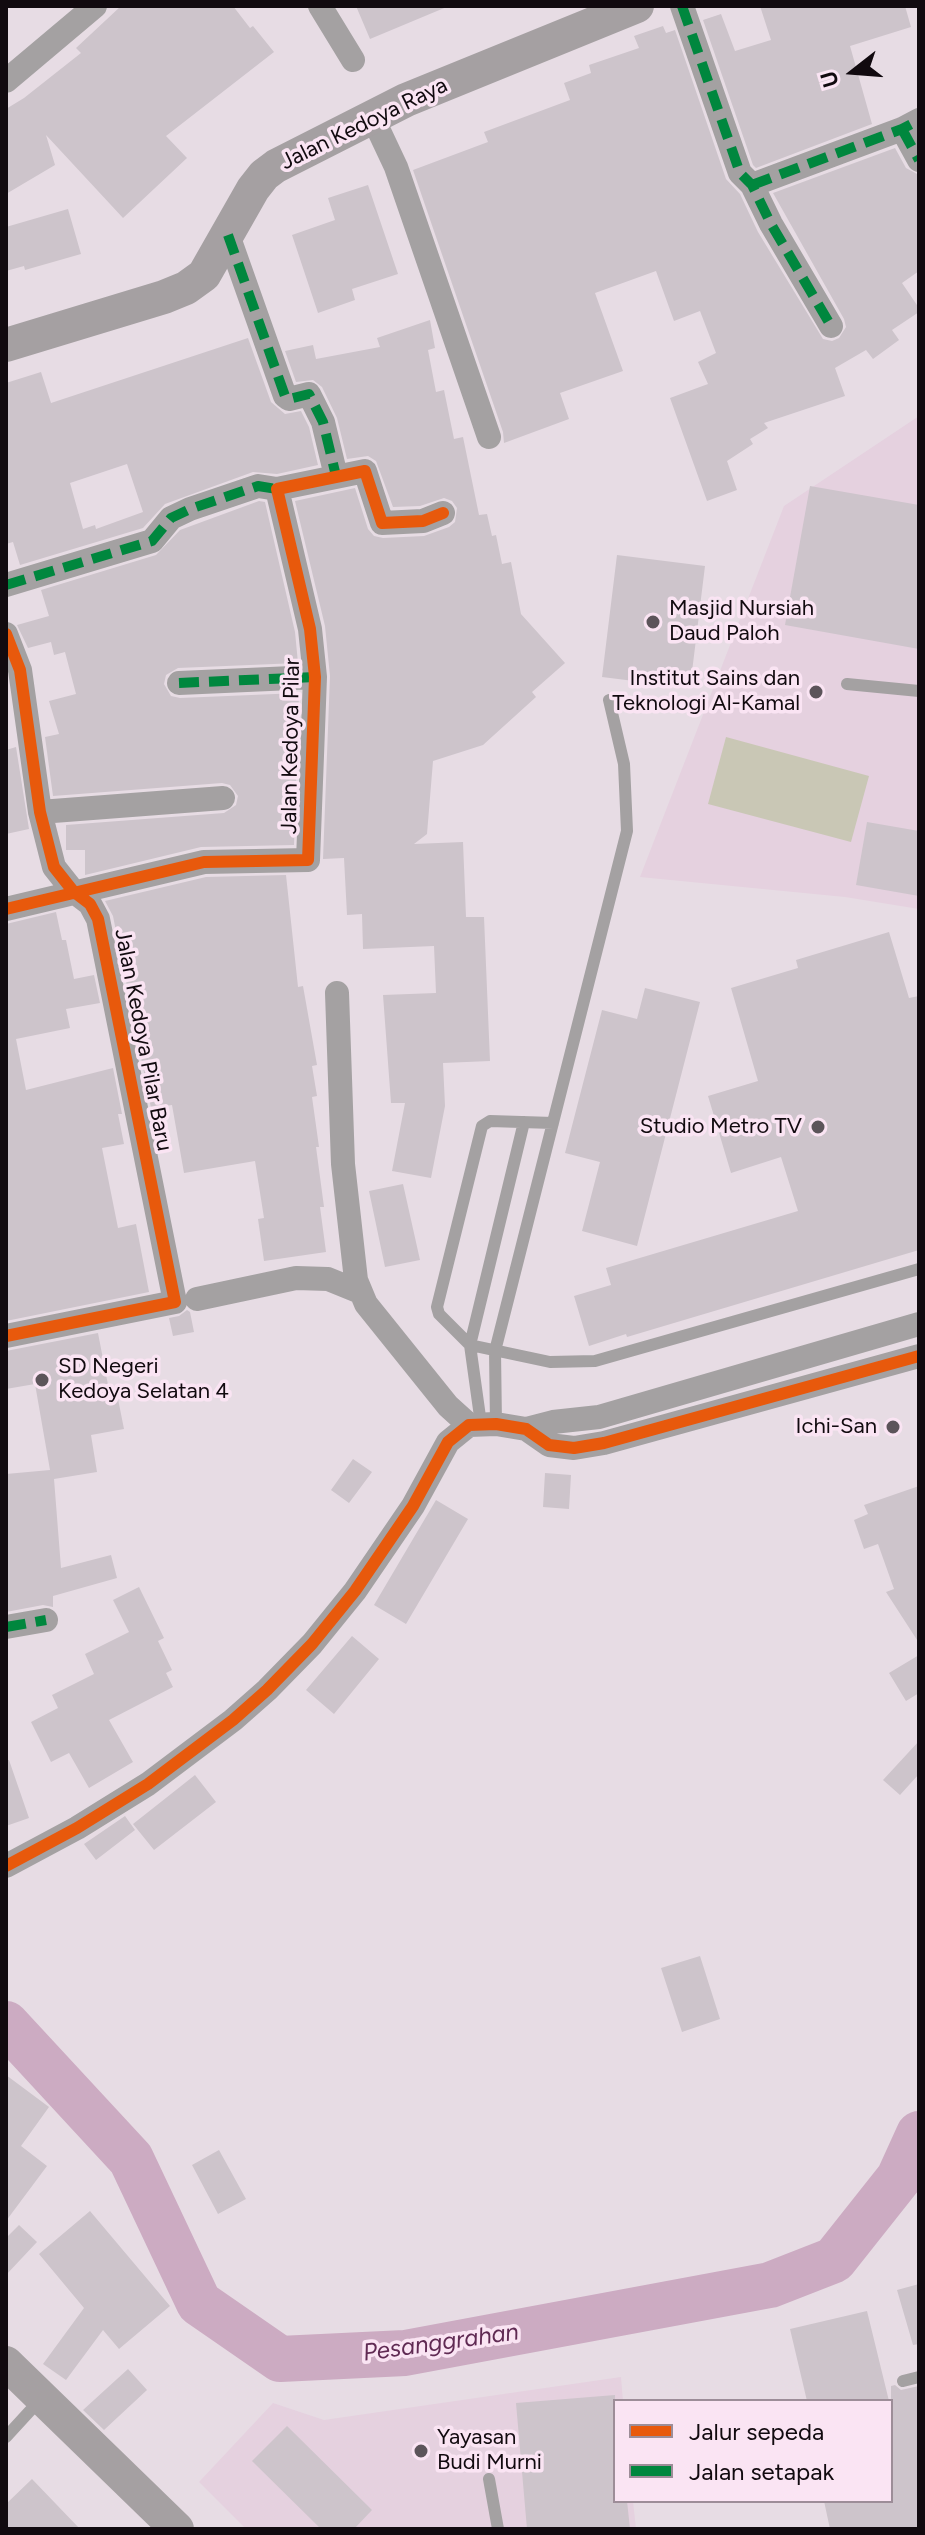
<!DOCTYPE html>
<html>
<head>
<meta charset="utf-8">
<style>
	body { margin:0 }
	#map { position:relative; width:925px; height:2535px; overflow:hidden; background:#e7dce4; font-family:Figtree,sans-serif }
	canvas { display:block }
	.frame { position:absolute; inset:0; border:8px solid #110a0f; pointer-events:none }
	.legend { position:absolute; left:613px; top:2399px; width:280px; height:104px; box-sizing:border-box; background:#fae4f3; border:2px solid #9d8d98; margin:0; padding:10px 14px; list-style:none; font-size:24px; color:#110a0f }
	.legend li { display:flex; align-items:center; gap:16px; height:40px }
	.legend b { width:40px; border:2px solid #9d8d98 }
	.north { position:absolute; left:813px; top:32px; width:80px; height:80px; -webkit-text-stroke:6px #fae4f3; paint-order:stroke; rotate:253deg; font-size:22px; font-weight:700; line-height:32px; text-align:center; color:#110a0f }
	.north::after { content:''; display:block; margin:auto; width:28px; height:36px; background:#110a0f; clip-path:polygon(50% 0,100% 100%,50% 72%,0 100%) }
</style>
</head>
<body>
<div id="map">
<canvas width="925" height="2535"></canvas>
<div class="frame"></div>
<ul class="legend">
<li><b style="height:10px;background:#e8590c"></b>Jalur sepeda</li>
<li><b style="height:10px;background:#00873e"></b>Jalan setapak</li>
</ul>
<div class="north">U</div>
</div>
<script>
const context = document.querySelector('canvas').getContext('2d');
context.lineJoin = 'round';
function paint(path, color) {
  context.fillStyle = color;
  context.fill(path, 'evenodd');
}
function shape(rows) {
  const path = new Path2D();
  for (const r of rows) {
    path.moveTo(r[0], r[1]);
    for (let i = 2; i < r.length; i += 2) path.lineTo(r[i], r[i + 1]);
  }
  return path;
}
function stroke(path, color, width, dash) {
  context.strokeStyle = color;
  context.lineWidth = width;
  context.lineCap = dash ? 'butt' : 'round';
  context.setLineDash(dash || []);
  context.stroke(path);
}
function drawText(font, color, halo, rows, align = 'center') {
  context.font = font + ' Figtree,sans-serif';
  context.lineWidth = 7;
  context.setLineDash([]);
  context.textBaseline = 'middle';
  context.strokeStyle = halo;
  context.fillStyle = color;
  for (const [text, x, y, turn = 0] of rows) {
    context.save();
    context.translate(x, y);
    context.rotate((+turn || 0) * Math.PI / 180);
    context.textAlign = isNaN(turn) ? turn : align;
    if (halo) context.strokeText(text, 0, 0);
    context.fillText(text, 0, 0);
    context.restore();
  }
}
const built = shape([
	[919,416,919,909,845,897,640,877,784,506],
	[621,2377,623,2401,615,2401,615,2501,633,2501,636,2529,246,2529,199,2482,273,2403,324,2420]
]);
const green = shape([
	[726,737,869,776,851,842,708,804]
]);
const river = shape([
	[6,2024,131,2159,199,2303,280,2359,405,2353,770,2285,834,2260,899,2178,919,2134]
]);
const building = shape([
	[121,6,233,6,250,28,253,26,274,52,166,136,187,158,123,218,46,135,55,165,6,194,6,109,24,98,81,53,76,48],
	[356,6,449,6,370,39],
	[760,6,905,6,911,27,850,46,872,124,756,168,753,165,703,20,721,14,735,51,771,40],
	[663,26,666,33,675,30,726,179,740,194,758,232,823,339,832,341,839,338,846,327,844,319,773,193,895,148,906,168,919,175,919,271,902,283,919,308,919,312,892,330,899,340,873,359,866,350,835,368,845,396,764,423,768,428,750,439,753,444,727,461,737,490,707,501,670,398,708,384,698,362,716,353,700,311,674,321,656,271,595,293,623,371,560,393,569,419,504,443,503,432,413,170,488,142,484,132,570,100,564,83,591,73,589,65,639,48,634,36],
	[368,185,398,274,352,289,355,300,318,313,292,235,335,220,328,198],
	[68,209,81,254,25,270,24,266,6,271,6,227],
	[430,320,435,348,428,350,436,392,444,390,454,439,463,437,479,515,487,514,492,536,496,535,502,564,511,562,521,614,565,663,532,692,536,697,483,745,433,761,427,834,414,844,463,842,466,917,484,917,490,1061,443,1063,445,1106,431,1178,392,1171,405,1103,391,1103,383,995,436,993,434,946,363,949,362,914,347,915,344,858,323,859,330,676,325,626,295,501,355,488,368,529,374,536,383,538,424,536,449,527,455,522,457,508,452,501,444,498,420,506,393,507,376,461,368,456,347,459,337,418,322,387,313,380,296,382,285,351,313,345,316,359,380,347,377,338],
	[248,338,271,402,285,414,301,411,309,427,318,465,277,474,253,472,165,504,143,528,20,565,13,542,6,544,6,383,41,372,51,403],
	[127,464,143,512,96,529,95,525,83,529,70,483],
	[810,486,919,505,919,649,785,625],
	[259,501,265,502,295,632,298,663,178,668,166,675,164,684,171,696,180,698,299,693,294,845,201,847,85,875,85,850,66,850,66,825,224,813,236,805,238,796,230,785,222,783,53,796,45,737,59,734,49,701,76,694,65,652,54,655,51,642,28,648,17,625,49,616,41,590,156,555,180,530],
	[617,555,705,566,690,688,602,677],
	[16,747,29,829,6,834,6,750],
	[867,822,919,831,919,896,856,885],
	[286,875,298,987,303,986,317,1065,312,1066,317,1096,312,1097,319,1147,316,1147,324,1207,320,1207,326,1252,264,1261,258,1219,264,1218,255,1161,184,1173,172,1105,151,1108,113,916,105,901,206,877],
	[56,912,62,940,66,940,74,979,94,975,100,1003,66,1009,70,1028,16,1039,26,1090,113,1068,122,1114,118,1114,124,1144,102,1148,118,1228,136,1224,149,1292,6,1321,6,924],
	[889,932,909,998,919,996,919,1250,627,1337,626,1334,589,1346,574,1296,611,1285,606,1268,798,1211,781,1157,731,1173,708,1096,758,1081,731,988,798,968,796,960],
	[645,988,700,1002,637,1246,582,1231,600,1162,565,1153,602,1010,637,1019],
	[403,1184,420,1260,385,1267,369,1191],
	[187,1310,190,1312,194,1332,173,1336,169,1318,179,1316],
	[98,1333,109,1390,116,1389,124,1429,91,1435,97,1472,54,1479,61,1568,111,1555,117,1578,53,1596,53,1607,43,1605,6,1612,6,1474,50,1470,35,1384,6,1389,6,1351],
	[353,1459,372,1472,349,1503,331,1490],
	[545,1473,571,1475,569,1509,543,1507],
	[919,1486,919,1643,886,1592,894,1589,878,1544,864,1549,854,1520,868,1514,864,1505],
	[436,1500,468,1519,406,1624,374,1605],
	[139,1587,164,1638,158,1641,172,1670,166,1673,173,1687,109,1720,133,1762,89,1788,69,1753,51,1762,31,1722,58,1708,52,1695,94,1674,85,1654,129,1632,113,1600],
	[352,1636,379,1659,334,1714,306,1690],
	[919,1655,919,1693,906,1701,889,1673],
	[919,1741,919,1774,900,1795,883,1780],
	[6,1760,9,1760,29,1818,6,1826],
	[195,1775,216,1802,154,1850,133,1824],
	[125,1816,135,1830,96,1860,84,1844],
	[700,1956,720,2019,682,2032,661,1968],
	[6,2075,49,2107,21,2146,47,2166,6,2221],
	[219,2150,246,2199,218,2214,192,2165],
	[90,2211,170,2306,119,2349,103,2330,66,2380,43,2364,84,2308,39,2254],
	[19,2225,37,2242,6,2275,6,2238],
	[919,2284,919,2344,913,2345,897,2290],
	[867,2311,889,2401,807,2401,790,2329],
	[128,2369,147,2390,104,2430,83,2410],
	[895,2385,901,2390,919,2386,919,2529,830,2529,824,2501,891,2501,891,2386],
	[615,2395,615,2501,627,2501,630,2529,527,2529,516,2403],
	[287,2426,372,2510,354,2529,321,2529,252,2461],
	[32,2479,80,2529,6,2529,6,2504]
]);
const lane = shape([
	[847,684,919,691],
	[553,1123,490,1121,482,1126,437,1307,439,1314,470,1345,550,1362,595,1361,919,1269],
	[481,1424,470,1345,524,1122],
	[496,1424,495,1351,627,831,624,764,609,700],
	[903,2381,919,2377],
	[6,2437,39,2401],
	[489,2479,498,2529]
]);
const street = shape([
	[320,6,353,60],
	[682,6,740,173,752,185,771,224,831,326],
	[6,81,95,6],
	[372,116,396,167,489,437],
	[902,129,919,160],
	[752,185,902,129,919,120],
	[228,235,285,396,289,399,309,394,323,422,336,476],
	[6,585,152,541,171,518,190,509,258,486,277,489],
	[6,634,20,670,40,812,54,867,73,891,90,904,98,919,175,1302,6,1336],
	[179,683,315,677],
	[40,812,223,798],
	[6,909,204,862,308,860,315,677,310,629,277,489,365,471,382,523,423,521,443,513],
	[337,993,343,1164,356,1280,366,1304,448,1406,469,1425],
	[197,1299,296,1278,328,1279,360,1292],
	[526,1429,553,1422,599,1417,919,1324],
	[6,1627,46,1620],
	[6,1866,77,1828,148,1784,233,1720,267,1690,312,1644,355,1591,413,1506,448,1442,469,1425,496,1424,526,1429,549,1445,574,1448,604,1443,919,1356]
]);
const secondary = shape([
	[6,345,164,297,186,288,204,275,253,189,264,175,276,166,406,100,637,6],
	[6,2363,177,2529]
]);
const quiet = shape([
	[682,6,740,173,752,185,771,224,831,326],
	[902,129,919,160],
	[752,185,902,129,919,120],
	[228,235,285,396,289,399,309,394,323,422,336,476],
	[6,585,152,541,171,518,190,509,258,486,277,489],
	[179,683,315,677],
	[6,1627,46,1620]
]);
const cycleway = shape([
	[6,634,20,670,40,812,54,867,73,891,90,904,98,919,175,1302,6,1336],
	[6,909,204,862,308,860,315,677,310,629,277,489,365,471,382,523,423,521,443,513],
	[6,1866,77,1828,148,1784,233,1720,267,1690,312,1644,355,1591,413,1506,448,1442,469,1425,496,1424,526,1429,549,1445,574,1448,604,1443,919,1356]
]);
const markers = [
	[653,622,8,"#5c545a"],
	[816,692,8,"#5c545a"],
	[818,1127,8,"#5c545a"],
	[42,1380,8,"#5c545a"],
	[893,1427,8,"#5c545a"],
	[421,2451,8,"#5c545a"]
];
const streetNames = [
	["Jalan Kedoya Raya",364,124,-26],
	["Jalan Kedoya Pilar",291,746,-89],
	["Jalan Kedoya Pilar Baru",143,1040,79]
];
const poiNames = [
	["Masjid Nursiah",669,609],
	["Daud Paloh",669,634],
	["Institut Sains dan",800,679,"right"],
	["Teknologi Al-Kamal",800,704,"right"],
	["Studio Metro TV",802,1127,"right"],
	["SD Negeri",58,1367],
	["Kedoya Selatan 4",58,1392],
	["Ichi-San",877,1427,"right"],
	["Yayasan",437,2438],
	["Budi Murni",437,2463]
];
const waterNames = [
	["Pesanggrahan",441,2343,-8]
];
paint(built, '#e5d1df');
paint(green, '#c9c7b5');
stroke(river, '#ccabc2', 46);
paint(building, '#cdc4cb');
stroke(lane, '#a4a1a2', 12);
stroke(street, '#a4a1a2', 24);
stroke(secondary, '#a5a0a2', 34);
stroke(quiet, '#00873e', 10, [20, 10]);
stroke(cycleway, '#e8590c', 12);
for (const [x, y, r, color] of markers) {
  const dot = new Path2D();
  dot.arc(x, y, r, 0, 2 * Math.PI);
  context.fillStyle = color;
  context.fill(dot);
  stroke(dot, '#fae4f3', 3);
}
drawText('22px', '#110a0f', '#fae4f3', streetNames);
drawText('22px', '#110a0f', '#fae4f3', poiNames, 'left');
drawText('italic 24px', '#602a53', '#fae4f3', waterNames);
</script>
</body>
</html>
